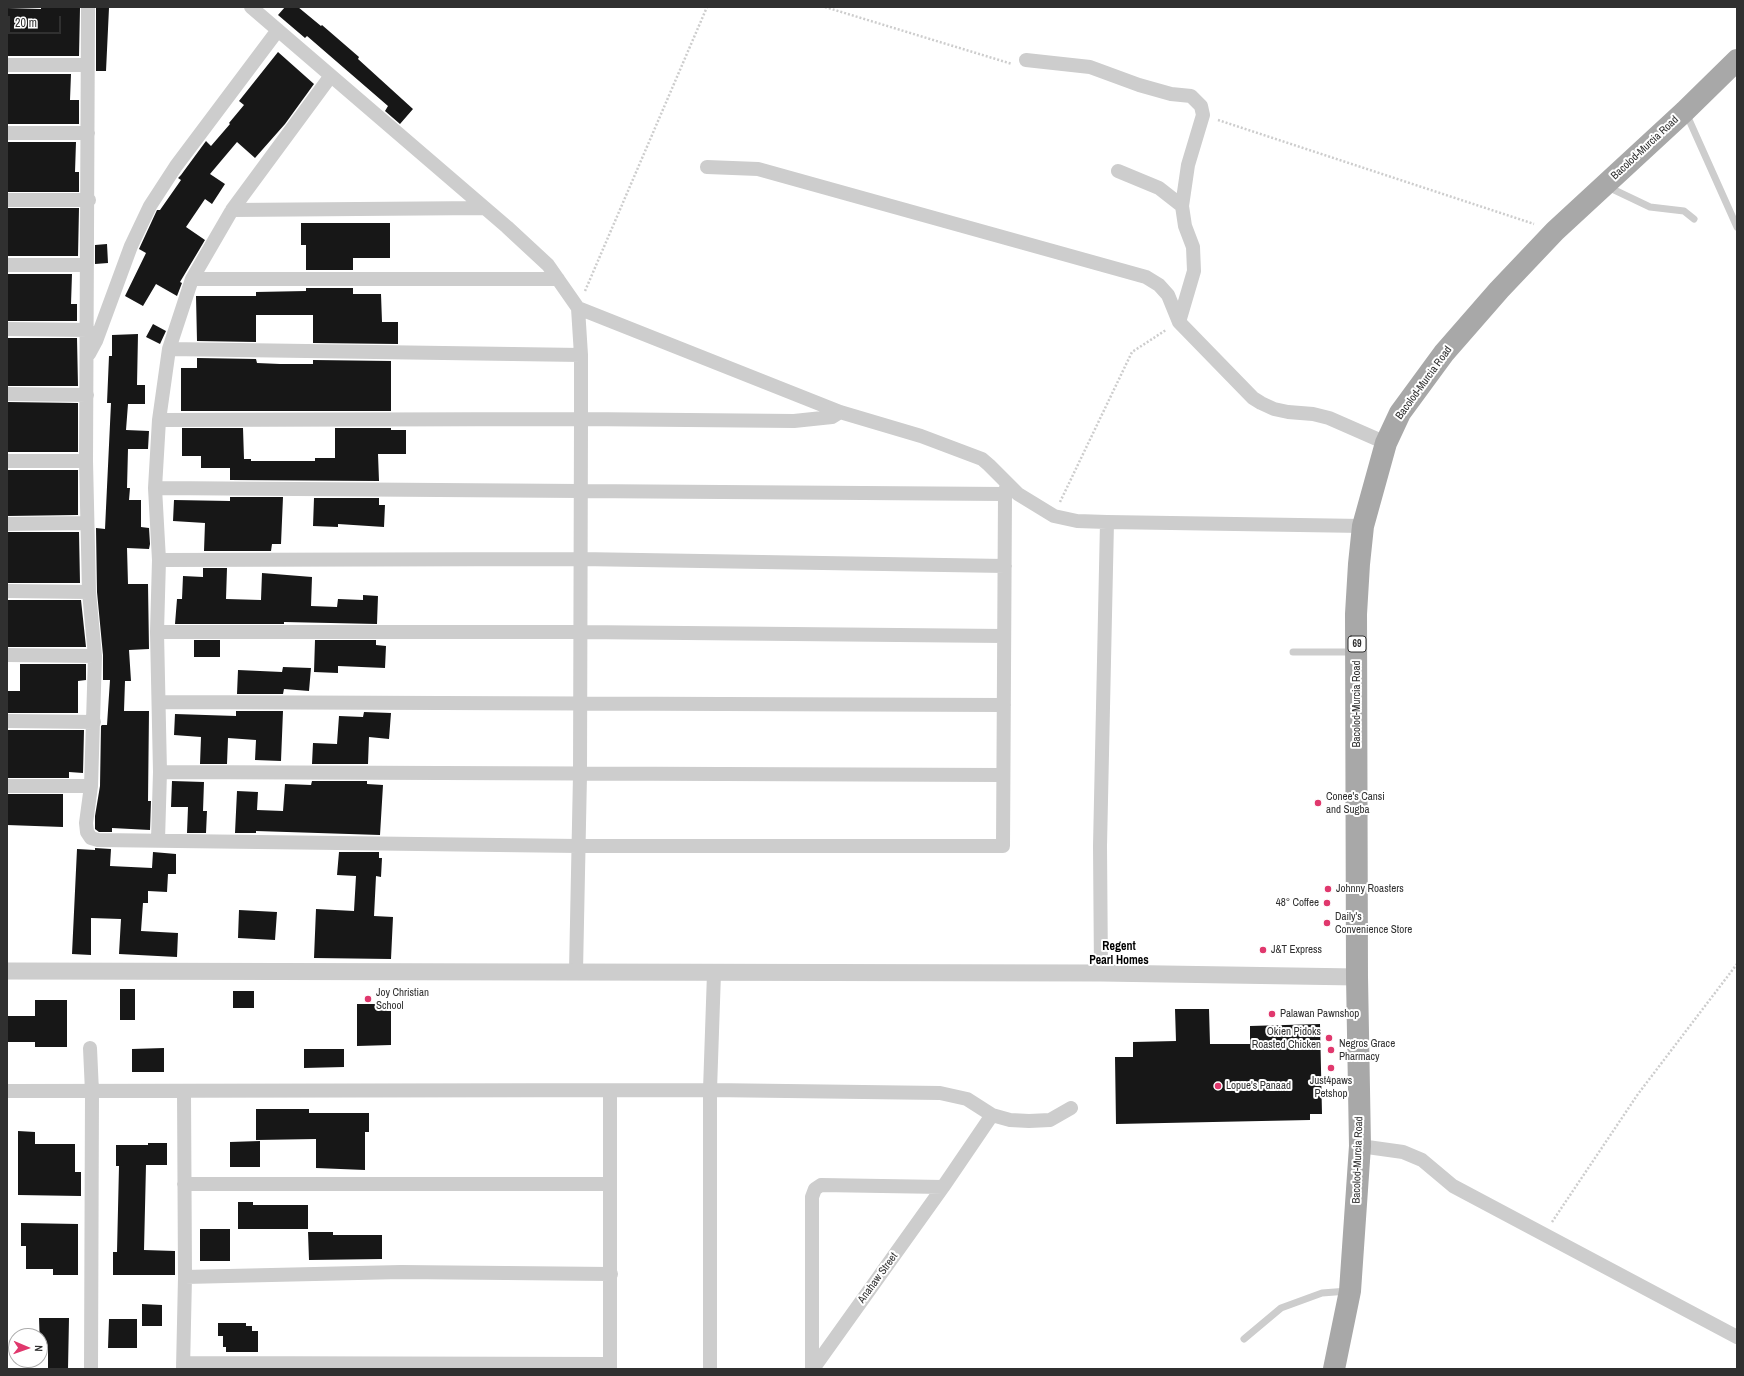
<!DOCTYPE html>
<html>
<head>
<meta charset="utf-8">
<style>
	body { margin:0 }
	#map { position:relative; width:1744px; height:1376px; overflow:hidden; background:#fff; font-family:"Archivo Narrow",sans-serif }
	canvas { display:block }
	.frame { position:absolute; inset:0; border:8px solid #303030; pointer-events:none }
	.north { position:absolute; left:8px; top:1328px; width:40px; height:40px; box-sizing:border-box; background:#fff; border:1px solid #acacac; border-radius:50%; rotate:92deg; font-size:11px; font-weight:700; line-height:16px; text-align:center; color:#303030 }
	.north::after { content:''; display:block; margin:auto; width:14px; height:18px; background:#e0386d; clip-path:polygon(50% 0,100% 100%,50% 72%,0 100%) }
	.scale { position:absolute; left:8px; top:16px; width:53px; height:18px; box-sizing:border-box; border:2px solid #303030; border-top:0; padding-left:5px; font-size:12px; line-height:14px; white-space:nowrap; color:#303030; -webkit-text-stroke:3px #fff; paint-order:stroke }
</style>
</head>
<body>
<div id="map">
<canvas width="1744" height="1376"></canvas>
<div class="frame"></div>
<div class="north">N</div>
<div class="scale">20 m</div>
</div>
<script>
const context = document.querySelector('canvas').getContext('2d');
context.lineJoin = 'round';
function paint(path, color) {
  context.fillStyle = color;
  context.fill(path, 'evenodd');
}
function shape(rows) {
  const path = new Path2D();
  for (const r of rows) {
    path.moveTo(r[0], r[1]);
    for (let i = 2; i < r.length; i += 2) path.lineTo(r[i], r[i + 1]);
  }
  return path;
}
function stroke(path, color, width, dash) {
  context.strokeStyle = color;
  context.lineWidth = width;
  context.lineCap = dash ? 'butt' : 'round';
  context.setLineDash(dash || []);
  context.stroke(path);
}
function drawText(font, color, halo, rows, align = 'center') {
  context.font = font + ' "Archivo Narrow",sans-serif';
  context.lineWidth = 4;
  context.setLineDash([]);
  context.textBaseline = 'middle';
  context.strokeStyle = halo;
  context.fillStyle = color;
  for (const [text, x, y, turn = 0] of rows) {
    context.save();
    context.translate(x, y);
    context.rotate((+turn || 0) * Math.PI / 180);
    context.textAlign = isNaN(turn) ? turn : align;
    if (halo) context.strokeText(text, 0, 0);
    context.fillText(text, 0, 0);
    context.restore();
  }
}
const building = shape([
	[41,7,80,8,79,56,7,56,7,8,41,9],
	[285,7,298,7,321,26,322,25,359,57,358,59,413,109,400,124,385,111,388,106,307,36,305,38,278,15],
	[96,8,109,8,106,71,96,71],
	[278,52,314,84,285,124,255,158,237,142,210,174,225,184,212,204,205,199,186,227,205,240,180,282,182,283,177,296,156,284,143,306,125,296,146,253,139,249,157,210,160,210,181,180,178,178,181,175,206,141,211,146,230,124,229,123,244,105,239,101],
	[7,74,71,74,70,100,79,100,79,124,7,124],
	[7,142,76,142,75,172,79,172,79,192,7,192],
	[7,208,79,208,78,256,7,256],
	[301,223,390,223,390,258,353,258,353,270,306,270,306,245,301,245],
	[107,244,108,263,95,264,95,245],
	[7,274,72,274,71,304,77,304,77,321,7,321],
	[306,288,353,288,353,294,381,294,382,322,398,322,398,344,313,343,313,315,256,315,256,342,197,341,196,296,256,296,256,292,306,291],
	[153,324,166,331,160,344,146,337],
	[138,334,137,385,145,385,145,404,128,404,126,430,149,431,148,449,128,449,127,488,130,488,129,500,141,500,141,527,149,528,150,544,149,549,127,548,128,584,148,584,149,649,129,650,131,681,125,681,124,711,149,711,148,801,151,801,150,830,112,828,112,832,99,832,95,829,95,816,100,786,101,726,102,725,107,725,110,680,103,680,103,655,97,592,96,528,105,529,111,403,107,403,109,356,112,356,112,335],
	[7,338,77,338,78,386,7,386],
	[197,358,256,359,257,363,280,364,313,364,313,360,391,361,391,411,181,411,181,368,197,368],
	[7,402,78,403,78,452,7,452],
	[182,428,243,428,244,459,251,459,251,461,315,461,315,458,335,458,335,428,391,428,391,430,406,430,406,454,378,454,379,481,230,480,230,468,201,468,201,456,182,456],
	[7,470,78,470,78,515,7,516],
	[230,497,283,497,281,544,272,544,271,551,204,551,205,523,173,521,174,500,230,501],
	[314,498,379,498,379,505,385,505,384,527,338,524,338,527,313,526],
	[7,532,79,532,80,583,7,583],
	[203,568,227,568,226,599,261,600,262,573,312,577,311,606,337,607,338,599,363,600,363,595,378,596,377,624,284,622,284,624,175,624,177,599,182,599,183,576,203,577],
	[7,600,81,600,86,647,7,647],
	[194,640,220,640,220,657,194,657],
	[315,640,376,640,376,645,386,646,385,668,338,666,338,673,314,672],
	[20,664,86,664,86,680,78,681,78,713,7,713,7,691,20,691],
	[283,667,311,668,309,691,284,689,283,694,237,694,238,670,282,672],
	[236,711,283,711,281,761,255,760,256,740,228,738,227,764,200,764,201,737,174,735,175,714,236,716],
	[364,712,391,713,389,739,369,737,368,764,312,764,313,743,337,744,339,716,363,717],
	[7,730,84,730,83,773,69,772,69,778,7,778],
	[172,781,204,782,203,811,207,811,206,833,187,833,188,807,171,807],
	[312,781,367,781,367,784,383,785,380,835,256,831,256,833,235,833,237,791,258,792,257,810,283,811,285,784,311,785],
	[7,794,63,794,63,827,7,825],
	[95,848,111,849,110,866,152,868,153,852,176,854,176,874,168,874,167,892,148,891,148,903,143,903,141,931,178,933,177,957,119,954,121,919,91,918,91,955,72,954,77,849,95,850],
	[339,852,379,852,379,858,382,858,381,877,376,876,374,916,393,917,391,959,314,958,316,909,354,911,356,876,337,875],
	[239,910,277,912,275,940,238,938],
	[120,989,135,989,135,1020,120,1020],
	[233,991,254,991,254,1008,233,1008],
	[35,1000,67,1000,67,1047,35,1047,35,1042,7,1042,7,1016,35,1016],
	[357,1004,391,1004,391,1045,357,1046],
	[1175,1009,1209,1009,1210,1044,1250,1044,1250,1026,1320,1024,1322,1114,1310,1114,1310,1120,1116,1124,1115,1057,1133,1057,1133,1042,1176,1041],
	[164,1048,164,1072,132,1072,132,1049],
	[304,1049,344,1049,344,1067,304,1068],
	[256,1109,309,1109,309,1113,369,1113,369,1132,365,1132,365,1170,316,1168,316,1139,256,1140],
	[18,1131,35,1132,35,1144,75,1144,75,1172,81,1172,81,1196,18,1195],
	[260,1141,260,1167,230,1167,230,1142],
	[148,1143,167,1143,167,1165,146,1165,144,1250,175,1251,175,1275,113,1275,113,1252,117,1252,119,1166,116,1166,116,1145,148,1145],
	[238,1202,253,1202,253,1205,308,1205,308,1229,238,1229],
	[21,1223,78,1224,78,1275,53,1275,53,1269,26,1269,26,1246,21,1246],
	[200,1229,230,1229,230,1261,200,1261],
	[308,1232,333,1232,333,1235,382,1235,382,1259,309,1260],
	[142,1304,162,1305,162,1326,142,1326],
	[39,1318,69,1318,68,1369,48,1369,48,1348,40,1348],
	[109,1319,137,1319,137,1348,108,1348],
	[218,1323,246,1323,246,1326,252,1326,252,1331,258,1331,258,1352,226,1352,226,1347,223,1347,223,1336,218,1336]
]);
const path = shape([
	[825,7,1012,64],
	[1218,120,1534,224],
	[585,291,707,7],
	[1060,502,1132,352,1166,330],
	[1552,1222,1638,1094,1737,964]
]);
const service = shape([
	[1686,113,1737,227],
	[1608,187,1650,207,1684,211,1694,219],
	[1293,652,1355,652],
	[1244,1339,1281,1308,1322,1293,1348,1291]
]);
const minor = shape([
	[88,7,86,461,89,592,95,656,91,786,86,823,87,832,91,838,98,840,578,846,1003,846,1005,494,1007,483],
	[251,7,507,227,548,265,578,308,840,412,921,436,982,459,989,465,1018,494,1054,516,1077,521,1107,522,1363,526],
	[1026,60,1090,67,1139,85,1171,94,1191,96,1201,106,1203,115,1188,165,1182,206,1185,226,1193,247,1194,271,1179,322,1253,398,1261,403,1274,409,1288,412,1313,414,1329,418,1386,443],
	[7,65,87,65],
	[7,133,88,133],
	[707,167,758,169,1146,277,1159,285,1168,295,1179,322],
	[1118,171,1159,188,1182,206],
	[7,200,89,200],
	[232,210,484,208],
	[7,265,87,265],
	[192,279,558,279],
	[7,329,88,330],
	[169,349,581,355],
	[89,354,96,341,131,246,150,206,176,166,278,30],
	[7,394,87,395],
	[159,420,581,419,794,421,832,417,840,412],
	[7,461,86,461],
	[155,488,1005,494],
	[7,524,87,523],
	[159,560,580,559,1005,566],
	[7,591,89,592],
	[157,632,580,632,1004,636],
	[7,655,95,656],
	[160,702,1004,705],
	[7,721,94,722],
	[160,772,1003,775],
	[7,786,91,786],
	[158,840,160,772,157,632,159,560,155,488,159,420,169,349,192,279,232,210,330,77],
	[576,971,580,775,581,419,581,355,578,308],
	[1101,973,1100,846,1107,522],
	[90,1048,92,1092,91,1369],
	[7,1091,710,1090,940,1093,967,1099,992,1115,1010,1120,1029,1121,1050,1120,1071,1108],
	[610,1091,610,1369],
	[1360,1146,1403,1152,1422,1160,1453,1186,1737,1337],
	[184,1184,610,1184],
	[185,1277,401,1272,611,1274],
	[183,1363,610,1364],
	[183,1369,185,1277,184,1092],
	[710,1369,710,1090,714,973],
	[812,1369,812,1197,815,1189,821,1185,943,1187],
	[813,1369,943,1187,992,1115]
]);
const tertiary = shape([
	[7,971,1101,973,1357,977]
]);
const primary = shape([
	[1334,1369,1350,1291,1360,1146,1357,977,1356,614,1359,564,1363,526,1386,443,1400,413,1444,353,1499,290,1555,231,1685,111,1737,60]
]);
const markers = [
	[1318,803,4,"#e0386d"],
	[1328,889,4,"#e0386d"],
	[1327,903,4,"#e0386d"],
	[1327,923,4,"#e0386d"],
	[1263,950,4,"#e0386d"],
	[368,999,4,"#e0386d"],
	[1272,1014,4,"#e0386d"],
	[1329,1038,4,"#e0386d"],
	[1331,1050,4,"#e0386d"],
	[1331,1068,4,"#e0386d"],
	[1218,1086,4,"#e0386d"]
];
const shields = [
	[1357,644,18]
];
const shieldNames = [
	["69",1357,644]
];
const streetNames = [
	["Bacolod-Murcia Road",1645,148,-43],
	["Bacolod-Murcia Road",1424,383,-54],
	["Bacolod-Murcia Road",1357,704,-90],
	["Bacolod-Murcia Road",1358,1160,-88],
	["Anahaw Street",878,1278,-54]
];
const poiNames = [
	["Conee's Cansi",1326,797],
	["and Sugba",1326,810],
	["Johnny Roasters",1336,889],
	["48° Coffee",1319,903,"right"],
	["Daily's",1335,917],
	["Convenience Store",1335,930],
	["J&T Express",1271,950],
	["Joy Christian",376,993],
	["School",376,1006],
	["Palawan Pawnshop",1280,1014],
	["Okien Pidoks",1321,1032,"right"],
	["Roasted Chicken",1321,1045,"right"],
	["Negros Grace",1339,1044],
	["Pharmacy",1339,1057],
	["Just4paws",1331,1081,"center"],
	["Petshop",1331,1094,"center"],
	["Lopue's Panaad",1226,1086]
];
const neighbourhoodNames = [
	["Regent",1119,947],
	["Pearl Homes",1119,961]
];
paint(building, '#171717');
stroke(path, '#cdcdcd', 2.5, [2, 2]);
stroke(service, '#cdcdcd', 7);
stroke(minor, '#cdcdcd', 14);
stroke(tertiary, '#cdcdcd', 17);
stroke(primary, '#a8a8a8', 22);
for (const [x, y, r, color] of markers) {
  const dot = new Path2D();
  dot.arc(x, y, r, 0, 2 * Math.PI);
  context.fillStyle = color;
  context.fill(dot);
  stroke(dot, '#fff', 1.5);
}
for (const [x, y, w] of shields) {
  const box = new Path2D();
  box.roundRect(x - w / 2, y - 8, w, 16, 3);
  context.fillStyle = '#fff';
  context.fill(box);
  stroke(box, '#303030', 1);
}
drawText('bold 10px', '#303030', null, shieldNames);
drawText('11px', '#303030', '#fff', streetNames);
drawText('11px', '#303030', '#fff', poiNames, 'left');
drawText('bold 12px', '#000', '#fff', neighbourhoodNames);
</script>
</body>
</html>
